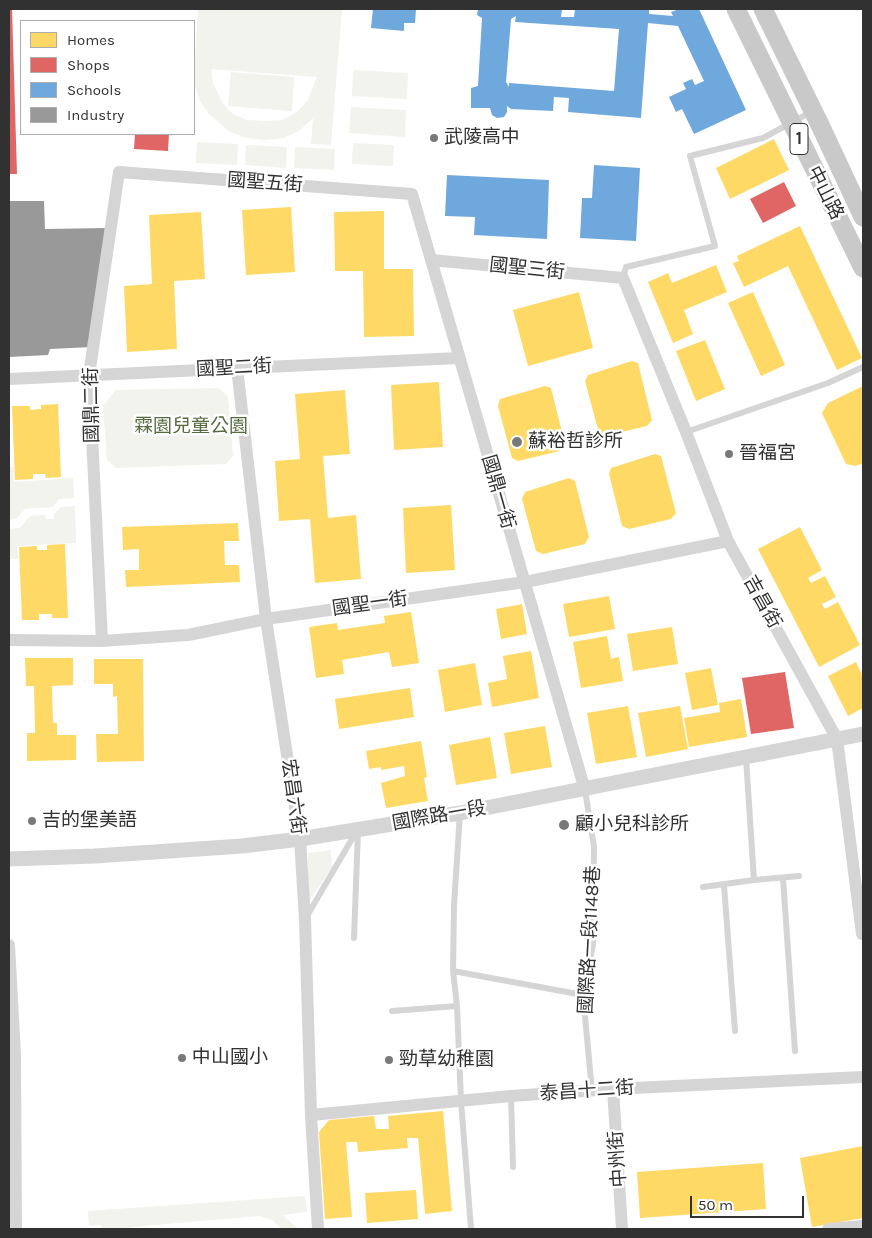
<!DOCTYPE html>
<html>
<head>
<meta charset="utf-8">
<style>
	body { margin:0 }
	#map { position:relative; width:872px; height:1238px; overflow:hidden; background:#fff; font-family:Karla,sans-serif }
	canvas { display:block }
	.frame { position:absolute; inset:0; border:10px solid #313131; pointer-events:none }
	.legend { position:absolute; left:20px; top:20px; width:175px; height:115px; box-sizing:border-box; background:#fff; border:1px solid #adadad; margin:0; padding:6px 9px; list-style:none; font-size:15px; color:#313131 }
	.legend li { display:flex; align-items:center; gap:10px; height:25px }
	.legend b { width:25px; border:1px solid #adadad }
	.scale { position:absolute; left:690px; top:1196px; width:114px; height:22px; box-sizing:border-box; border:2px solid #313131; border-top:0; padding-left:6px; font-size:15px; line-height:18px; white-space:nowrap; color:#313131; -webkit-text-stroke:4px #fff; paint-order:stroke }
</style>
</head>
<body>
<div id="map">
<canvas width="872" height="1238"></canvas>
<div class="frame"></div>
<ul class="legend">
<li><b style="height:14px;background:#ffd966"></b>Homes</li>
<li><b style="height:14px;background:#e06666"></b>Shops</li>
<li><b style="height:14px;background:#6fa8dc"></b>Schools</li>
<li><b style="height:14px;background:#999"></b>Industry</li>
</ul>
<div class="scale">50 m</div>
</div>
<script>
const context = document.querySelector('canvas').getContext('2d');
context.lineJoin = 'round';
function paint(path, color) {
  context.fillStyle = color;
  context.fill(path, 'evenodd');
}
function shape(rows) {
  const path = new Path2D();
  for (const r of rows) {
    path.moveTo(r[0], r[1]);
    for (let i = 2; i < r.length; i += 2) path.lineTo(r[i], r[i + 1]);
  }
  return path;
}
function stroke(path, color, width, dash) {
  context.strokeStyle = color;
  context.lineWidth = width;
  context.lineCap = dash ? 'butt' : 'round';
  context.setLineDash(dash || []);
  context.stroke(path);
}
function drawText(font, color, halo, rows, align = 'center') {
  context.font = font + ' Karla,"Noto Sans TC",sans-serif';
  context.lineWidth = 5;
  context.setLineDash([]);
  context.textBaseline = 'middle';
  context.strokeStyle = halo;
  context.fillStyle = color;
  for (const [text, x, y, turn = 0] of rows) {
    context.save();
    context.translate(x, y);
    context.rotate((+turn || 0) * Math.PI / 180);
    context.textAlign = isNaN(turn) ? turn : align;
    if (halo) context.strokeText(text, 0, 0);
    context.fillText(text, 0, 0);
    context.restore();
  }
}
const green = shape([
	[198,9,342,9,331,145,311,144,313,118,300,130,284,138,264,140,246,138,230,132,209,114,200,101,195,87,194,76],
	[211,69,317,77,308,100,297,112,282,120,265,121,247,120,233,114,223,104,213,83],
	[353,70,408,73,407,99,352,96],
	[231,72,294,77,292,111,228,106],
	[351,107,406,110,405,137,349,133],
	[197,142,238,144,237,165,196,163],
	[353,143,394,145,393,166,352,164],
	[246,145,287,147,286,168,245,165],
	[295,147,335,149,334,170,294,168],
	[218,388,228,396,233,456,226,464,116,468,107,460,103,406,116,390],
	[9,467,13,467,14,482,73,478,74,498,59,499,53,507,25,509,16,519,9,520],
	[75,506,76,543,17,546,18,559,9,559,9,529,20,528,30,516,46,515,46,519,54,519,54,514,61,507],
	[331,850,332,867,308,903,308,853],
	[305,1196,307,1212,283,1215,298,1229,282,1229,272,1220,259,1216,132,1227,129,1229,100,1229,102,1225,89,1226,88,1211]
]);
const homes = shape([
	[774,139,789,170,730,199,716,168],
	[291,207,295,272,246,275,242,210],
	[384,211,384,269,413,269,414,336,364,337,363,271,335,271,334,212],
	[201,212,205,279,174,281,177,349,127,352,124,286,152,284,149,215],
	[800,226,862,358,837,370,788,266,744,287,733,263,739,261,737,256],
	[716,265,727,292,684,310,693,334,673,343,648,282,668,273,672,283],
	[579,292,593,348,528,366,513,310],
	[753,292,785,365,761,376,728,303],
	[705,340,725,389,696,401,676,351],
	[632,361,638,363,652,420,647,426,605,436,599,433,585,381,588,375],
	[439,382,443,447,394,450,391,385],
	[545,386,551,388,565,444,560,451,518,461,512,458,498,406,500,399],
	[863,386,863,463,856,466,846,464,822,413,828,403],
	[345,390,350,454,323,456,328,518,356,515,361,579,315,583,310,519,279,521,275,461,300,459,295,394],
	[58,404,61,477,46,478,45,474,33,474,33,479,15,480,12,406,30,406,30,410,41,409,41,405],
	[655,454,661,456,676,513,671,519,629,529,622,526,609,474,611,468],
	[569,478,575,481,589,537,585,544,543,554,536,551,522,499,525,492],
	[451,505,455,570,406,573,403,508],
	[238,523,239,541,224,541,225,565,239,565,240,582,126,587,125,570,139,570,139,549,123,550,122,527],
	[800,527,822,570,808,578,811,583,825,576,836,597,822,604,825,609,838,602,860,645,819,667,758,549],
	[65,544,68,618,52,618,52,614,39,614,39,620,22,620,19,547,37,546,37,550,47,550,47,545],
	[609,596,615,629,569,637,563,604],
	[522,604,527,634,501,639,496,609],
	[411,612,419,663,392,667,389,652,342,660,344,674,316,678,309,627,337,623,338,630,385,623,384,616],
	[672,627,678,664,633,671,627,634],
	[607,636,611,659,619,657,623,681,581,688,573,642],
	[531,651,539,698,492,707,488,683,507,679,503,656],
	[25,658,73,658,73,685,52,686,53,723,57,723,57,735,76,735,76,760,27,761,27,733,35,733,34,686,26,686],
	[94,659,143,659,144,761,97,762,96,734,118,734,117,696,113,697,113,684,94,684],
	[856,662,863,677,863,708,848,716,828,676],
	[475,663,482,705,445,712,438,670],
	[711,668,718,705,692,710,685,673],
	[410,688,414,717,339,729,335,699],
	[741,699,747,737,689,747,684,718,720,712,719,703],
	[628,706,637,757,596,764,587,713],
	[680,706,688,749,646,757,638,713],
	[545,726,552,767,511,774,504,733],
	[490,737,497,778,456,785,449,745],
	[421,741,427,777,424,778,428,801,386,808,381,783,405,776,404,766,381,770,381,767,369,769,366,751],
	[443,1111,452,1211,425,1214,418,1138,407,1138,408,1148,358,1152,357,1142,346,1142,352,1217,325,1219,319,1132,329,1120,374,1116,376,1129,389,1129,388,1116],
	[863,1146,863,1218,812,1227,800,1158],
	[763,1163,766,1209,640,1218,637,1172],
	[416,1190,418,1219,367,1223,365,1193]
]);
const shops = shape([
	[9,9,12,9,17,174,9,174],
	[135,134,169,134,168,151,134,149],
	[784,182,796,206,763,223,750,199],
	[785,672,794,728,751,734,742,678]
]);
const schools = shape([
	[373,9,416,9,415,23,404,23,404,31,371,28],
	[478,9,562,9,561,17,574,17,575,9,649,9,649,14,673,16,671,12,679,9,699,9,746,110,694,134,682,109,676,112,669,97,686,89,683,83,692,79,695,85,704,81,678,26,648,23,641,118,568,112,569,98,554,97,553,111,511,109,507,106,507,112,504,117,497,118,492,115,490,108,471,108,471,88,478,86,482,18,477,15],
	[516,16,515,22,619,29,614,91,509,83,509,87,506,82,511,19],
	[594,165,640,168,636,241,580,238,582,198,592,198],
	[447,175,549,180,547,239,474,235,475,217,445,216]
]);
const industry = shape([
	[9,201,44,201,45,229,107,228,92,347,50,349,48,355,9,357]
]);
const service = shape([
	[623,278,626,267,715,246,690,156,763,138,811,112],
	[686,432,828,383,863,367],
	[746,758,754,880],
	[585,790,594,847,593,945,583,995,592,1091],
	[460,813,454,905,453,971,457,1006,461,1101,471,1229],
	[783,878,795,1051],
	[724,885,735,1031],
	[703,887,754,880,799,876],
	[307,916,356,832],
	[354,938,358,831],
	[453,971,583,995],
	[392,1011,457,1006],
	[511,1096,513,1167]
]);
const minor = shape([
	[431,260,623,278,686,432,728,541,837,739,862,934],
	[237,368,266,619,300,839,305,920,311,1115,318,1229],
	[9,379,459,358],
	[9,640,102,641,188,635,266,619,525,582,728,541],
	[102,641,89,375,119,172,412,194,585,790],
	[9,945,15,1054,16,1229],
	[613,1089,622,1229],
	[311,1115,511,1096,613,1089,863,1077],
	[828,1229,863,1226]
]);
const tertiary = shape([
	[9,859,95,856,242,846,300,839,460,813,863,734]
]);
const primary = shape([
	[736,9,863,268],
	[763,9,821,127,863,217]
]);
const markers = [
	[434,138,5,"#797979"],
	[517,442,6,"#797979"],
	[729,454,5,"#797979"],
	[32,821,5,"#797979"],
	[564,825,6,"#797979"],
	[182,1058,5,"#797979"],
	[389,1060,5,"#797979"]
];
const shields = [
	[799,139,18]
];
const shieldNames = [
	["1",799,139]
];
const poiNames = [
	["武陵高中",444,138],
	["蘇裕哲診所",528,442],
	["晉福宮",739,454],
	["吉的堡美語",42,821],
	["顧小兒科診所",575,825],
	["中山國小",192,1058],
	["勁草幼稚園",399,1060]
];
const streetNames = [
	["國聖五街",265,183,4],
	["中山路",825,193,63],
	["國聖三街",527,269,6],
	["國聖二街",234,368,-3],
	["國鼎二街",92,405,-91],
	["國鼎一街",498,492,74],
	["吉昌街",762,602,61],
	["國聖一街",370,604,-8],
	["宏昌六街",293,797,82],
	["國際路一段",439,816,-10],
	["國際路一段1148巷",590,940,-87],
	["泰昌十二街",587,1091,-4],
	["中州街",618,1159,-94]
];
const parkNames = [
	["霖園兒童公園",191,427]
];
paint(green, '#f1f3ec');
paint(homes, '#ffd966');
paint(shops, '#e06666');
paint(schools, '#6fa8dc');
paint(industry, '#999');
stroke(service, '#d5d5d5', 6);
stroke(minor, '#d5d5d5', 12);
stroke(tertiary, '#d5d5d5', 15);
stroke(primary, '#c9c9c9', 19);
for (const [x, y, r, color] of markers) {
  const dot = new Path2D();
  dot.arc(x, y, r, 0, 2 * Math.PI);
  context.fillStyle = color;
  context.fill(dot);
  stroke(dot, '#fff', 2);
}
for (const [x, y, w] of shields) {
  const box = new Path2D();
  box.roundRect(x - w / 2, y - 15.5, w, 31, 4);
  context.fillStyle = '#fff';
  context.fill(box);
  stroke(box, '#313131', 1);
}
drawText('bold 18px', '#313131', null, shieldNames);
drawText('19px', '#313131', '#fff', poiNames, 'left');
drawText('19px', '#313131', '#fff', streetNames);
drawText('19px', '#576b40', '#fff', parkNames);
</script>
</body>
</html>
